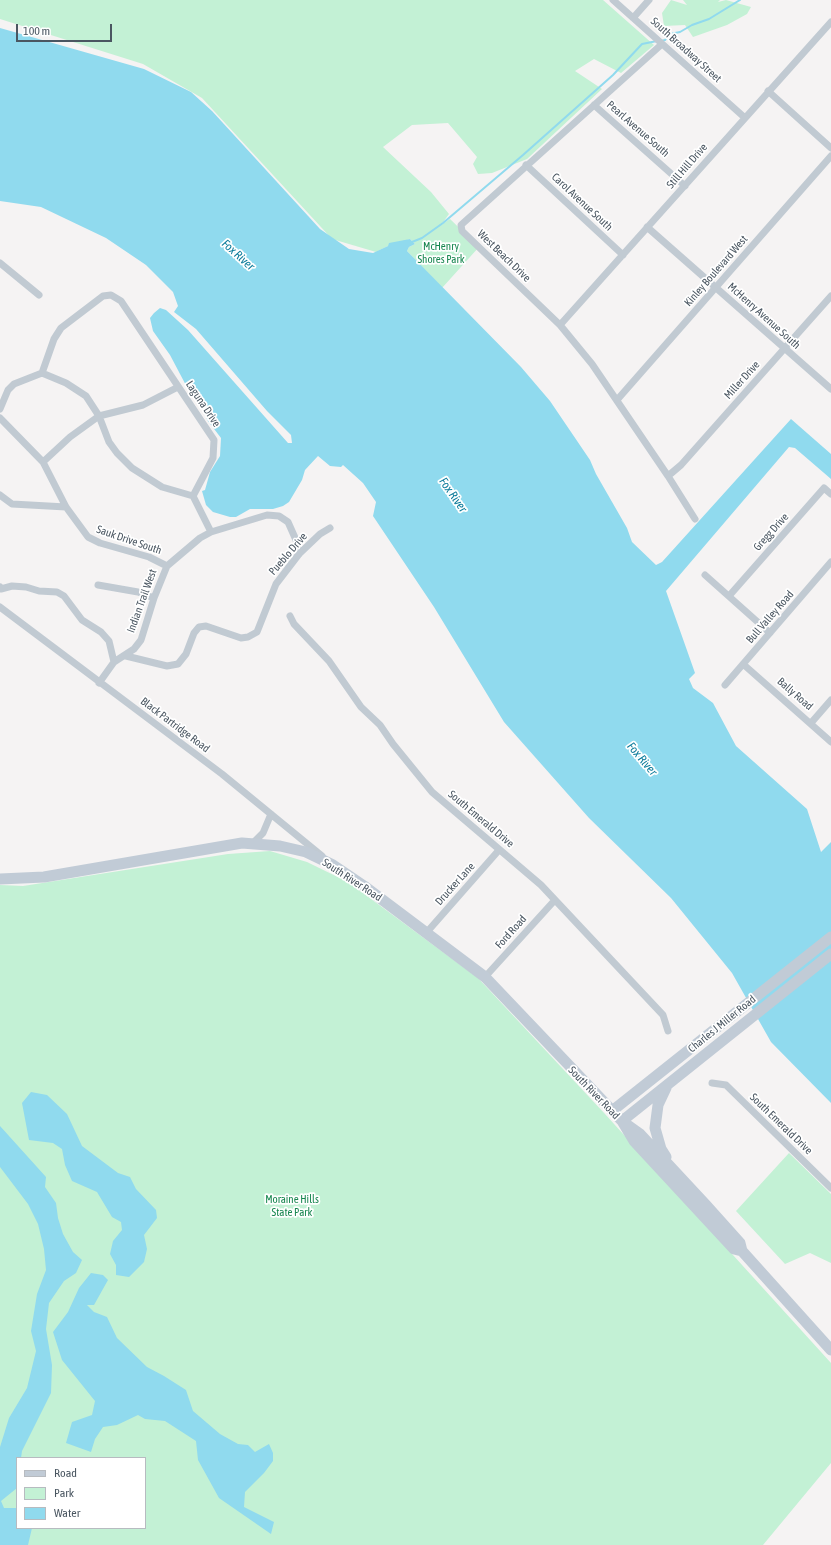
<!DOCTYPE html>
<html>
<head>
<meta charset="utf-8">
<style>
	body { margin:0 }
	#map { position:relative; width:831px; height:1545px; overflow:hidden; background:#f5f3f3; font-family:"Asap Condensed",sans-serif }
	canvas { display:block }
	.legend { position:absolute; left:16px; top:1457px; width:130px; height:72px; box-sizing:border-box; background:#fff; border:1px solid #b7bbc0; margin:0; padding:5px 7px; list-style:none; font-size:12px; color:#4a5661 }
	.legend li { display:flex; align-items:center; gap:8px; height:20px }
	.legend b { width:20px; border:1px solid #b7bbc0 }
	.scale { position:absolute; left:16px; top:24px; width:96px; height:18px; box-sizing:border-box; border:2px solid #4a5661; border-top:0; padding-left:5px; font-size:12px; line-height:14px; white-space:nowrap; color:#4a5661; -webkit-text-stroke:3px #fff; paint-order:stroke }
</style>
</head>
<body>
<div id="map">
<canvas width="831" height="1545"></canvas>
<ul class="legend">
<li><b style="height:5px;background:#c1cbd6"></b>Road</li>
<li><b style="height:11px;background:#c3f1d5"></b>Park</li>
<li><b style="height:11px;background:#90daee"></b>Water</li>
</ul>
<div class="scale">100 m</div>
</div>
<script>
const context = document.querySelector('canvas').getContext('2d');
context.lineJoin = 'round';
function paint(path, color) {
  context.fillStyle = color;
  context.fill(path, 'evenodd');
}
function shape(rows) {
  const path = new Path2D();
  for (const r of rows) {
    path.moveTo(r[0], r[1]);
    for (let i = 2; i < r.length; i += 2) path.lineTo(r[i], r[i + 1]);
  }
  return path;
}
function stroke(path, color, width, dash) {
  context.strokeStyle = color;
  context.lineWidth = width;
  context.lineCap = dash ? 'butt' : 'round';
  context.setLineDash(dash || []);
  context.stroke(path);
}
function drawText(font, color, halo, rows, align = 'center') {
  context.font = font + ' "Asap Condensed",sans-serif';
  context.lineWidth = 3.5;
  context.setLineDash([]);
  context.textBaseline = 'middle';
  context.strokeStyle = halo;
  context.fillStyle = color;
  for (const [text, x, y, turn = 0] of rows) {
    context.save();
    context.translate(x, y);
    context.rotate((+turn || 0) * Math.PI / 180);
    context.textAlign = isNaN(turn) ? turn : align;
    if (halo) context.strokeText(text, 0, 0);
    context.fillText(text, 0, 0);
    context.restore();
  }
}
const green = shape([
	[0,0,603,0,654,45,621,73,594,59,575,71,602,89,527,159,492,173,478,174,473,164,477,157,448,123,412,125,383,147,431,192,449,214,441,225,450,219,479,247,442,288,407,251,409,247,415,244,410,239,388,246,376,252,332,239,202,98,143,64,0,19],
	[671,0,687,5,683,0,720,0,718,2,726,0,751,7,747,14,727,25,693,37,685,25,664,26,662,13],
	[270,851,307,862,348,882,478,978,605,1114,831,1363,831,1463,763,1545,0,1545,0,885,23,886,228,854],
	[17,1458,145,1458,145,1528,17,1528],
	[789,1153,831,1194,831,1263,810,1253,785,1264,736,1211]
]);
const water = shape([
	[0,28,144,69,191,92,212,111,320,229,349,249,373,253,388,246,389,243,410,239,415,244,409,247,407,251,521,367,550,401,590,460,596,474,627,528,632,542,656,565,662,562,791,419,831,454,831,479,795,448,789,447,666,591,695,673,689,679,693,688,713,703,736,746,807,809,821,852,831,842,831,1103,771,1042,732,973,671,898,589,818,504,722,434,607,373,516,376,502,363,483,343,465,341,467,330,466,318,456,305,470,302,480,289,502,283,506,273,509,250,509,236,517,230,517,213,512,206,505,202,491,205,490,210,472,220,456,221,438,208,421,199,403,189,391,170,355,153,331,150,318,154,313,160,308,166,310,188,330,288,443,292,443,291,435,267,411,196,329,174,312,178,306,173,292,146,265,106,238,41,207,0,201],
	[31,1092,47,1095,67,1114,82,1146,118,1173,130,1177,136,1189,156,1210,157,1218,144,1235,147,1249,144,1262,129,1277,116,1275,116,1265,110,1254,113,1241,122,1230,121,1222,112,1217,97,1192,72,1181,65,1165,62,1149,53,1143,29,1140,22,1103],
	[0,1126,46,1177,45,1187,56,1203,58,1218,63,1234,73,1252,82,1260,76,1273,64,1281,49,1303,46,1329,52,1365,51,1393,22,1451,21,1458,17,1458,17,1488,1,1501,4,1508,17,1508,17,1528,32,1528,28,1545,0,1545,0,1447,9,1418,27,1388,36,1351,31,1331,37,1294,46,1270,44,1249,38,1224,28,1204,0,1167],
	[91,1273,103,1275,108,1280,94,1305,87,1305,94,1312,107,1317,117,1338,147,1367,164,1376,186,1390,193,1411,220,1434,238,1444,248,1445,255,1452,269,1444,273,1453,273,1461,264,1473,245,1492,244,1507,274,1522,271,1534,219,1498,198,1460,196,1441,165,1421,145,1419,138,1415,117,1425,103,1427,95,1439,91,1452,66,1443,72,1422,92,1415,95,1401,62,1360,53,1332,68,1312,79,1288]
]);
const stream = shape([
	[661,41,665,40,670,34,680,32,692,25,709,19,740,0],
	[412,242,422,238,443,223,523,155,613,75,642,44,657,41]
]);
const street = shape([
	[613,0,744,117],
	[633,18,649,0],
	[662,44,461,225,462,231,560,325,592,364,668,476,695,519],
	[768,91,831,148],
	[594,105,685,186],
	[526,165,623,255],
	[647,227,831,389],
	[0,263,39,295],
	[560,325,831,22],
	[42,373,54,339,61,328,103,296,111,295,121,301,214,440,213,458,193,496,211,532,267,515,279,516,288,522,296,540,299,554],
	[42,373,66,383,86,396,99,416,109,442,117,453,132,468,162,487,193,496],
	[617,400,831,156],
	[0,409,8,390,14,384,42,373],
	[0,418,43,462,66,507,88,537,100,543,149,557,167,566],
	[43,462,70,437,99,416,143,405,178,387],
	[668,476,681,465,831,296],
	[0,495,12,504,66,507],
	[705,575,770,633],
	[98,585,138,592,154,598],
	[0,587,1,589,12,586,26,587,39,591,57,592,64,596,82,620,101,632,109,641,114,662],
	[729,596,824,488,831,494],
	[0,607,222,774,322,856],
	[290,616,294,624,329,661,361,707,380,725,393,744,432,792,541,885,663,1015,668,1031],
	[126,656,167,666,178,664,186,654,194,633,199,627,206,626,241,638,248,637,257,632,276,584,299,554,320,534,330,528],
	[743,664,831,742],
	[99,683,114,662,134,649,141,640,154,598,167,566,200,538,211,532],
	[725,685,831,562],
	[811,723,831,700],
	[252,844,263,833,271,814],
	[427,932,499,850],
	[485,977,554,901],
	[712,1083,726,1085,831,1188]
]);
const secondary = shape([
	[0,879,44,877,242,843,280,846,306,852,333,865,364,886,485,977,622,1121,634,1141,734,1249,742,1251],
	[666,1088,658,1105,655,1128,661,1149,666,1157],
	[612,1111,831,937],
	[622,1121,831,954],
	[626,1124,640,1134,706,1205,740,1243,742,1251,831,1350]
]);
const streetNames = [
	["South Broadway Street",686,50,42],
	["Pearl Avenue South",638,129,41],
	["Still Hill Drive",687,166,-49],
	["Carol Avenue South",582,202,43],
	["West Beach Drive",504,256,44],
	["Kinley Boulevard West",716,271,-49],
	["McHenry Avenue South",764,316,42],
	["Miller Drive",742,380,-48],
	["Laguna Drive",203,404,56],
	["Gregg Drive",771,532,-48],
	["Sauk Drive South",129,540,19],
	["Pueblo Drive",288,554,-49],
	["Indian Trail West",142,601,-70],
	["Bull Valley Road",770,617,-49],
	["Bally Road",795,694,41],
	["Black Partridge Road",175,725,37],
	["South Emerald Drive",481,819,40],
	["South River Road",352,880,33],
	["Drucker Lane",455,884,-48],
	["Ford Road",511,932,-48],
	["Charles J Miller Road",722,1024,-39],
	["South River Road",594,1093,46],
	["South Emerald Drive",781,1124,44]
];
const parkNames = [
	["McHenry",441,247],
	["Shores Park",441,260],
	["Moraine Hills",292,1200],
	["State Park",292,1213]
];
const waterNames = [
	["Fox River",238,255,42],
	["Fox River",453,495,55],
	["Fox River",642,759,50]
];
paint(green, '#c3f1d5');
paint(water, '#90daee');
stroke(stream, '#90daee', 2);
stroke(street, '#c1cad2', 7);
stroke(secondary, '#c1cbd6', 11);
drawText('11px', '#4a5661', '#fff', streetNames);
drawText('11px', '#17864f', '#fff', parkNames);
drawText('italic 12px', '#0c7c9b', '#fff', waterNames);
</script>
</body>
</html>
